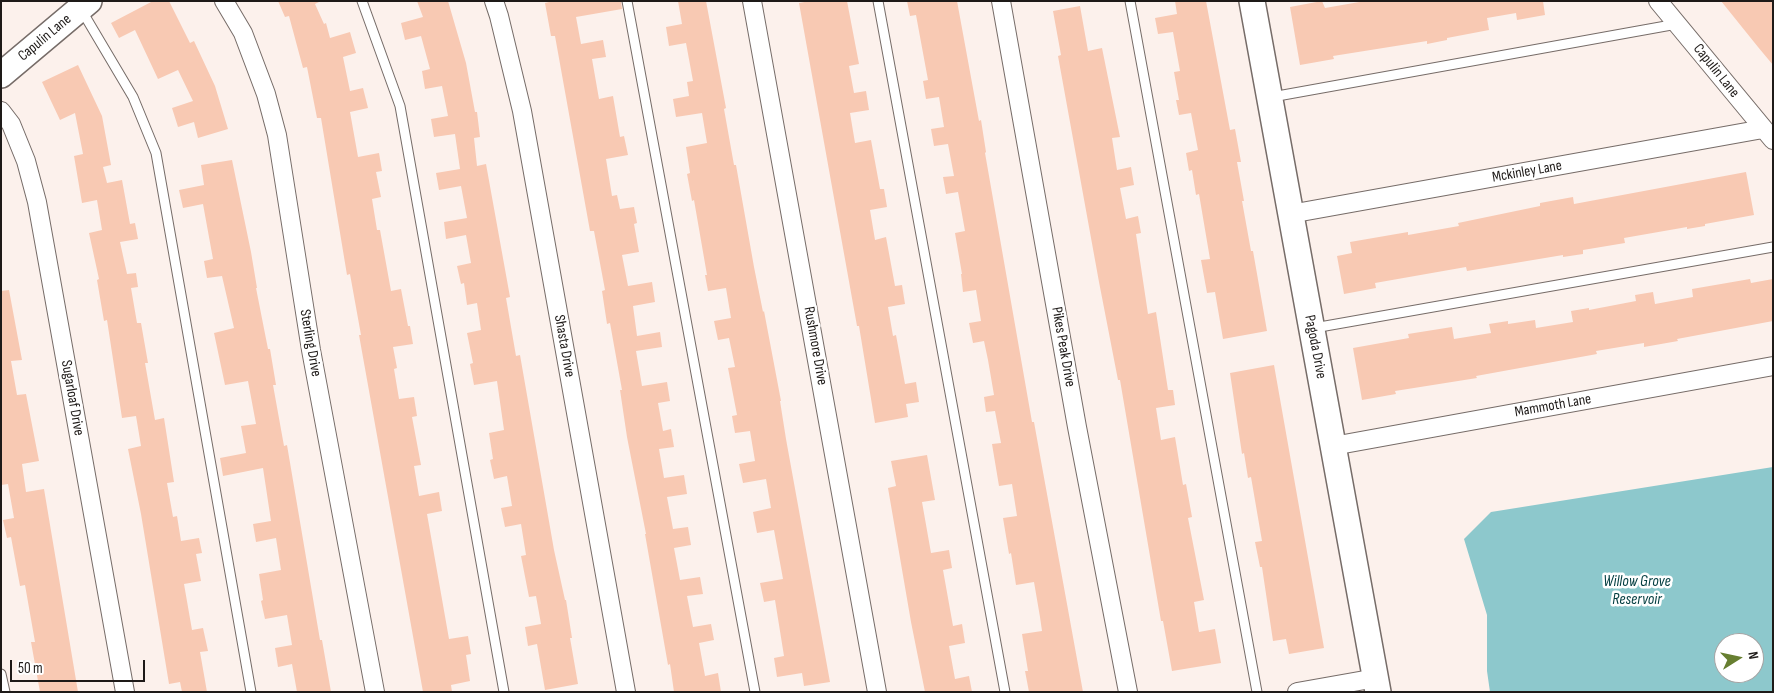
<!DOCTYPE html>
<html>
<head>
<meta charset="utf-8">
<style>
	body { margin:0 }
	#map { position:relative; width:1774px; height:693px; overflow:hidden; background:#fcf1ec; font-family:"Sofia Sans Condensed",sans-serif }
	canvas { display:block }
	.frame { position:absolute; inset:0; border:2px solid #1e1a18; pointer-events:none }
	.north { position:absolute; left:1714px; top:633px; width:50px; height:50px; box-sizing:border-box; background:#fff; border:1px solid #a5a3a3; border-radius:50%; rotate:80deg; font-size:14px; font-weight:700; line-height:20px; text-align:center; color:#1e1a18 }
	.north::after { content:''; display:block; margin:auto; width:18px; height:22px; background:#677f31; clip-path:polygon(50% 0,100% 100%,50% 72%,0 100%) }
	.scale { position:absolute; left:10px; top:660px; width:135px; height:22px; box-sizing:border-box; border:2px solid #1e1a18; border-top:0; padding-left:6px; font-size:15px; line-height:18px; white-space:nowrap; color:#1e1a18; -webkit-text-stroke:4px #fff; paint-order:stroke }
</style>
</head>
<body>
<div id="map">
<canvas width="1774" height="693"></canvas>
<div class="frame"></div>
<div class="north">N</div>
<div class="scale">50 m</div>
</div>
<script>
const context = document.querySelector('canvas').getContext('2d');
context.lineJoin = 'round';
function paint(path, color) {
  context.fillStyle = color;
  context.fill(path, 'evenodd');
}
function shape(rows) {
  const path = new Path2D();
  for (const r of rows) {
    path.moveTo(r[0], r[1]);
    for (let i = 2; i < r.length; i += 2) path.lineTo(r[i], r[i + 1]);
  }
  return path;
}
function stroke(path, color, width, dash) {
  context.strokeStyle = color;
  context.lineWidth = width;
  context.lineCap = dash ? 'butt' : 'round';
  context.setLineDash(dash || []);
  context.stroke(path);
}
function drawText(font, color, halo, rows, align = 'center') {
  context.font = font + ' "Sofia Sans Condensed",sans-serif';
  context.lineWidth = 5;
  context.setLineDash([]);
  context.textBaseline = 'middle';
  context.strokeStyle = halo;
  context.fillStyle = color;
  for (const [text, x, y, turn = 0] of rows) {
    context.save();
    context.translate(x, y);
    context.rotate((+turn || 0) * Math.PI / 180);
    context.textAlign = isNaN(turn) ? turn : align;
    if (halo) context.strokeText(text, 0, 0);
    context.fillText(text, 0, 0);
    context.restore();
  }
}
const water = shape([
	[1773,467,1773,692,1490,692,1487,671,1487,615,1464,539,1491,512],
	[1724,643,1754,643,1754,673,1724,673]
]);
const building = shape([
	[153,1,169,1,190,43,194,41,215,86,228,129,198,138,194,122,178,127,172,108,193,101,178,70,158,79,135,30,119,38,111,23],
	[278,1,321,1,315,4,324,24,326,23,330,38,350,32,356,53,343,57,350,91,363,88,368,108,350,112,358,157,379,153,382,171,376,172,381,197,372,199,377,230,380,230,391,291,401,289,408,326,410,326,413,344,393,347,397,368,394,369,399,399,414,397,417,416,412,417,421,465,414,466,419,496,439,492,442,511,427,514,449,639,468,636,471,654,466,655,470,681,451,685,452,692,423,692,359,335,361,335,350,274,347,275,321,118,317,118,307,67,303,68,289,16,285,17],
	[417,1,448,1,466,63,475,112,477,112,480,137,474,138,477,166,486,164,510,297,506,298,516,356,520,355,554,550,565,600,566,600,572,638,570,638,578,684,545,690,537,644,528,646,525,627,541,624,536,596,529,597,521,556,526,555,521,524,505,527,501,508,512,506,507,476,494,479,490,460,493,459,489,433,504,430,497,381,474,385,470,364,473,363,467,333,481,330,477,303,467,305,464,283,461,284,457,266,471,263,466,235,446,239,444,222,467,218,461,186,439,190,436,173,460,169,455,134,434,137,431,119,448,116,442,86,425,89,422,71,430,69,421,36,405,40,401,23,423,17],
	[553,1,621,1,622,9,576,17,581,44,603,40,606,57,592,59,599,99,613,96,620,137,624,136,628,155,606,159,612,196,617,195,620,209,634,207,637,223,634,224,639,252,622,255,628,286,652,282,655,302,633,306,637,336,660,332,662,347,636,351,642,386,667,382,670,401,658,403,663,431,671,429,674,447,659,449,664,478,684,475,687,494,667,497,673,529,688,527,691,545,674,548,680,580,700,577,703,594,687,596,693,627,711,624,714,640,699,643,705,676,718,673,721,692,674,692,670,664,668,665,645,534,646,534,627,437,620,390,622,390,610,323,607,324,602,291,605,290,594,231,590,231,555,36,551,36,545,3],
	[678,1,706,1,726,108,724,109,734,165,736,165,754,267,763,312,764,311,781,401,780,401,786,439,830,682,804,686,802,673,777,677,774,658,784,656,775,600,764,602,760,583,783,579,774,530,757,533,753,512,771,508,766,479,743,483,739,464,755,461,750,431,735,433,732,416,737,415,728,368,735,367,729,338,718,340,714,321,731,318,726,288,708,291,705,275,707,275,694,200,692,201,687,174,690,173,686,147,707,143,702,113,676,117,673,99,689,96,687,82,693,81,686,43,669,46,666,27,682,24],
	[810,1,847,1,859,64,849,66,854,93,866,91,869,110,850,113,855,143,871,140,880,189,884,189,887,207,870,210,875,240,886,237,895,286,902,285,905,304,888,307,893,336,896,335,905,384,916,382,919,402,906,404,908,417,875,423,859,326,857,326,799,3],
	[907,1,957,1,979,121,981,120,986,152,985,153,1032,422,1034,422,1041,461,1083,692,1029,692,1025,671,1028,671,1022,634,1042,631,1040,617,1034,582,1016,585,1011,553,1009,554,1003,518,1017,516,1012,484,999,486,992,444,1001,443,995,411,986,412,984,397,994,395,988,360,984,341,973,343,969,323,981,321,976,290,963,292,961,274,962,274,955,233,965,231,958,192,946,194,943,177,954,176,948,144,934,146,931,129,944,127,939,97,926,99,923,81,928,80,916,15,910,16],
	[1175,1,1206,1,1230,130,1235,129,1241,162,1237,162,1244,201,1242,201,1251,251,1253,251,1267,331,1223,339,1215,292,1207,293,1201,260,1210,259,1199,194,1196,195,1192,170,1189,171,1186,153,1198,150,1191,113,1179,115,1176,100,1179,100,1174,72,1180,71,1173,32,1158,34,1155,18,1177,14],
	[1322,1,1325,8,1365,1,1543,1,1545,15,1517,20,1516,13,1487,18,1489,30,1447,38,1447,40,1427,44,1427,41,1333,56,1334,59,1300,65,1290,7],
	[1721,1,1773,1,1773,65,1758,47],
	[1080,6,1088,51,1102,48,1120,137,1112,138,1117,170,1131,167,1134,185,1120,188,1126,219,1138,216,1141,233,1136,234,1148,314,1156,312,1168,390,1173,390,1175,405,1156,408,1161,440,1175,437,1183,485,1186,484,1192,517,1188,518,1204,600,1194,602,1199,632,1215,629,1221,663,1172,671,1163,621,1161,621,1120,380,1118,380,1099,282,1058,56,1061,55,1053,11],
	[78,65,102,116,111,165,103,167,107,183,122,180,130,224,135,223,138,239,120,242,127,274,136,273,138,287,131,288,137,323,141,323,148,363,145,363,155,420,164,418,174,482,167,483,173,517,177,516,181,541,199,538,202,553,196,554,201,581,184,584,192,630,203,628,208,651,200,652,207,692,182,692,180,682,169,684,141,514,128,449,141,446,136,416,122,418,107,320,104,321,97,280,99,279,89,233,102,230,97,200,82,203,74,156,83,154,75,113,60,120,42,82],
	[232,160,251,252,257,288,256,288,268,349,270,349,276,385,273,385,284,446,287,445,320,640,322,640,331,692,297,692,292,664,278,667,275,648,292,645,287,615,265,619,261,601,263,600,259,574,281,570,276,538,256,542,253,524,271,521,263,468,223,476,220,458,246,453,241,426,256,424,248,381,225,385,214,333,234,328,222,276,207,278,204,261,213,259,203,204,183,208,179,190,204,185,201,165],
	[1746,172,1754,215,1705,224,1705,226,1687,229,1687,227,1624,238,1625,243,1583,250,1583,254,1563,257,1563,255,1467,271,1466,267,1375,283,1376,288,1344,294,1337,256,1352,253,1350,242,1408,232,1408,235,1459,226,1458,223,1540,206,1540,203,1573,197,1574,204],
	[1750,279,1751,283,1773,279,1773,321,1677,339,1678,341,1644,347,1644,343,1596,351,1597,354,1476,376,1477,378,1395,391,1396,394,1362,400,1353,348,1409,338,1408,334,1452,327,1454,339,1491,333,1489,324,1508,321,1508,324,1535,320,1536,328,1573,322,1571,311,1589,308,1589,310,1636,301,1635,295,1653,292,1655,304,1693,297,1692,289],
	[9,290,22,360,11,361,17,395,26,394,39,461,22,464,26,492,44,489,78,692,40,692,31,642,35,642,25,585,20,586,11,537,7,538,3,520,14,518,8,484,1,485,1,291],
	[1274,365,1324,648,1289,654,1286,639,1273,641,1262,567,1260,567,1255,542,1262,541,1251,477,1248,478,1244,453,1242,454,1230,373],
	[927,455,935,500,922,502,931,553,949,550,952,568,943,570,953,626,962,624,965,643,949,646,955,679,969,676,972,692,925,692,911,622,888,488,896,486,891,461]
]);
const lane = shape([
	[362,1,400,106,504,692],
	[627,1,755,692],
	[878,1,1005,692],
	[1130,1,1257,692],
	[82,11,133,97,156,153,251,692],
	[1272,97,1677,24],
	[1314,328,1773,247],
	[1,674,5,692]
]);
const street = shape([
	[224,1,243,33,266,94,277,135,311,350,375,692],
	[494,1,499,16,522,111,626,692],
	[752,1,877,692],
	[1001,1,1077,427,1128,692],
	[1658,1,1773,140],
	[1,111,11,124,26,161,37,202,125,692],
	[1290,214,1763,129],
	[1333,446,1773,366],
	[1297,692,1376,678]
]);
const secondary = shape([
	[1252,1,1378,692],
	[1,75,89,1]
]);
const streetNames = [
	["Capulin Lane",45,38,-40],
	["Capulin Lane",1716,71,51],
	["Mckinley Lane",1527,172,-10],
	["Sterling Drive",310,343,80],
	["Shasta Drive",564,346,80],
	["Rushmore Drive",815,346,80],
	["Pikes Peak Drive",1063,347,80],
	["Pagoda Drive",1315,347,79],
	["Sugarloaf Drive",72,398,80],
	["Mammoth Lane",1553,406,-10]
];
const waterNames = [
	["Willow Grove",1637,582],
	["Reservoir",1637,600]
];
paint(water, '#8dc8cc');
paint(building, '#f8c9b3');
stroke(lane, '#766c68', 11);
stroke(street, '#766c68', 20);
stroke(secondary, '#766c68', 28);
stroke(lane, '#fff', 9);
stroke(street, '#fff', 18);
stroke(secondary, '#fff', 25);
drawText('15px', '#1e1a18', '#fff', streetNames);
drawText('italic 16px', '#013c3f', '#fff', waterNames);
</script>
</body>
</html>
